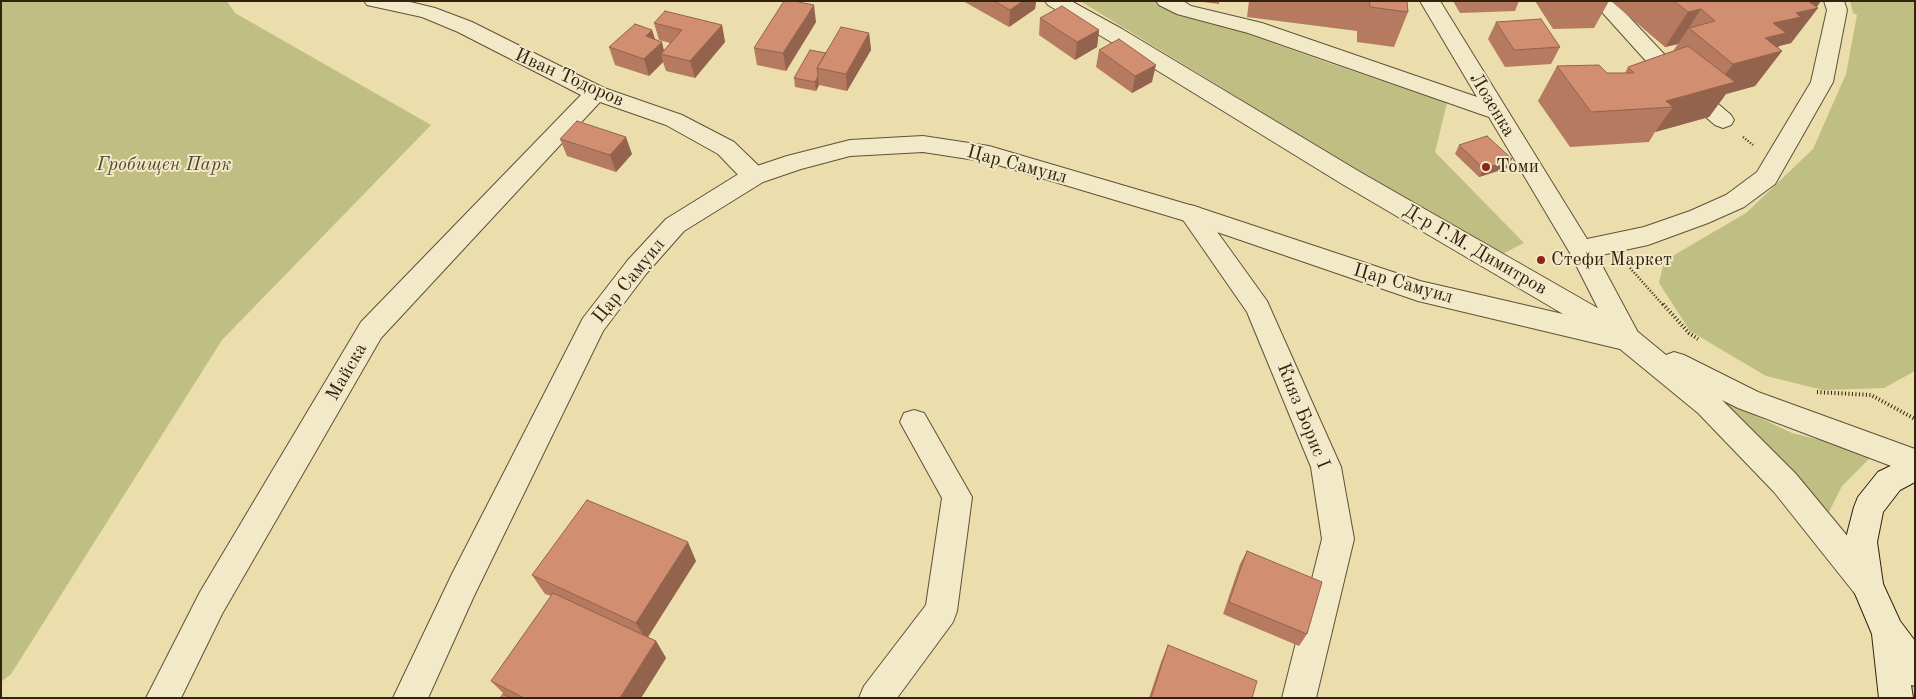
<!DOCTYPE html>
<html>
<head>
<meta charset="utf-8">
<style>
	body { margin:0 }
	#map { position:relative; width:1916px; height:699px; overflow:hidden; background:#ebddac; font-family:"Old Standard TT",serif }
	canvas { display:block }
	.frame { position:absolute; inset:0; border:2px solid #32220e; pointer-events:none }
</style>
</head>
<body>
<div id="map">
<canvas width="1916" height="699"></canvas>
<div class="frame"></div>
</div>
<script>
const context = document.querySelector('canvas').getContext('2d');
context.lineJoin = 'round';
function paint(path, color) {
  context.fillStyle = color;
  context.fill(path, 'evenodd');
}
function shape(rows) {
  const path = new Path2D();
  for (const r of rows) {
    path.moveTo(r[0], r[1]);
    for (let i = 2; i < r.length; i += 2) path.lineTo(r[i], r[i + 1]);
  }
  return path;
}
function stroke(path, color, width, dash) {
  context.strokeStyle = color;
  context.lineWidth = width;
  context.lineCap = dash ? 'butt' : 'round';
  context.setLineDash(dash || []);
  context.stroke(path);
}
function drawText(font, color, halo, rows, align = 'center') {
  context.font = font + ' "Old Standard TT",serif';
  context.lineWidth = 4;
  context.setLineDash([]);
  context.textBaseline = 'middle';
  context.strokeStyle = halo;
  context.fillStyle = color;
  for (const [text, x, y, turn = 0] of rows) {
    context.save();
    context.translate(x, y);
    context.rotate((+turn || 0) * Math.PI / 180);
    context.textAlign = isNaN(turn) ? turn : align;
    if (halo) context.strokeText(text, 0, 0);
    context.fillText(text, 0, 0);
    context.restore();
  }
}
const green = shape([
	[1,1,227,1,235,13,431,125,222,340,11,674,1,682],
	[1080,1,1155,1,1323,61,1447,103,1435,152,1524,243,1500,255,1412,204],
	[1850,1,1915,1,1915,371,1884,388,1823,390,1766,376,1690,331,1659,283,1664,261,1746,213,1813,149,1846,74,1857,15,1853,13],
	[1711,398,1724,401,1792,433,1869,452,1869,459,1842,486,1824,522]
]);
const pathFar1 = shape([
	[1743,137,1753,145],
	[1630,268,1664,306]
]);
const path = shape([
	[1663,304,1689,333,1698,339],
	[1817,392,1871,395,1915,419]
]);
const minor = shape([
	[364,1,406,1,435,8,472,22,604,88,682,115,734,142,763,170,766,176,763,182,754,184,745,182,718,154,666,125,600,102,381,338,222,614,181,698,146,698,200,592,361,322,581,95,458,32,422,17,367,5,364,1],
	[1156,1,1183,1,1191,6,1262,23,1477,97,1420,1,1440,1,1587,239,1644,227,1690,211,1726,195,1757,172,1811,82,1827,10,1824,1,1844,1,1847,10,1833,82,1775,184,1744,207,1708,223,1648,245,1597,256,1642,340,1638,348,1628,351,1618,348,1570,253,1489,117,1248,33,1177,14,1159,5,1156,1],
	[1592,1,1614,1,1680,71,1731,115,1734,120,1731,125,1723,128,1715,125,1664,81,1592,1],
	[1191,205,1200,208,1267,301,1341,467,1354,539,1316,698,1282,698,1322,539,1311,467,1247,312,1179,214,1182,208,1191,205],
	[914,410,924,413,972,497,957,611,953,622,897,698,859,698,864,686,926,605,942,498,900,422,904,413,914,410]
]);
const tertiary = shape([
	[1045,1,1071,1,1122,29,1360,172,1615,318,1618,327,1638,332,1666,355,1674,352,1684,355,1758,392,1915,449,1915,475,1738,408,1722,400,1796,474,1878,573,1883,584,1878,595,1867,599,1856,595,1774,492,1698,413,1620,349,1418,301,1182,220,988,162,923,152,850,156,801,169,763,182,684,231,646,274,603,331,474,596,428,698,393,698,452,574,583,318,628,260,666,219,745,170,787,156,850,140,923,136,989,146,1200,208,1420,281,1563,314,1342,184,1106,39,1048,5,1045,1]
]);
const secondary = shape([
	[1915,454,1915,482,1900,490,1883,512,1877,542,1883,584,1900,621,1915,641,1915,686,1911,685,1913,698,1879,698,1872,634,1851,584,1845,542,1854,507,1858,497,1878,472,1915,454]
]);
const wall = shape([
	[963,1,1036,1,1035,9,1009,27],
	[1195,1,1219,1,1219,4],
	[1249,1,1407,1,1408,12,1394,47,1357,42,1357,31,1247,17],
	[1453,1,1519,1,1515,11,1460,13],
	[1535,1,1609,1,1594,28,1553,29],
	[1612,1,1821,1,1816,7,1818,8,1791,43,1779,46,1778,48,1782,51,1755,86,1726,94,1709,117,1655,132,1649,142,1570,147,1538,101,1557,66,1607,73,1625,73,1628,67,1673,51,1678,44,1665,47,1612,2],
	[1040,18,1099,30,1097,47,1075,60,1039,35],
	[816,22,786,71,757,65,754,48],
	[1496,22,1560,47,1551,64,1505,67,1488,39],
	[654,23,722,25,725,42,695,78,666,71,663,62,649,76,615,65,609,47,652,30,655,39,664,50,670,43,659,40],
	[869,33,871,50,847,91,819,85,816,91,795,87,794,78,826,53],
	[1099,50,1152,82,1132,93,1096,67],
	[560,139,632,154,616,172,567,156],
	[1459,145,1512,159,1507,168,1479,177,1455,154],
	[1247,551,1307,634,1299,646,1223,614,1240,564],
	[696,561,648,637,656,641,666,658,641,698,500,698,506,696,491,681,551,596,545,594,532,575],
	[1168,645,1252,698,1149,698,1161,662]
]);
const shadedWall = shape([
	[1023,1,1036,1,1035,9,1009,27,1010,10],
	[1803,1,1821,1,1816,8,1818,8,1791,43,1779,46,1775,52,1782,51,1755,86,1726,94,1709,117,1655,132,1673,107,1666,101,1716,87,1733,64,1773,23],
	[814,5,816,22,786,71,783,53],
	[1701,9,1678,44,1665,47,1688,12],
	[722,25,725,42,695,78,690,61],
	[652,30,657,46,662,42,665,55,661,54,663,62,649,76,644,59,646,36],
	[1099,30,1097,47,1075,60,1077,42],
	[869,33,871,50,847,91,846,74],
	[1156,65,1152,82,1132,93,1135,76],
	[818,76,819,85,816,91,815,82],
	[626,137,632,154,616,172,610,155],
	[1512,159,1507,168,1479,177,1484,169],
	[688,542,696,561,646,640,636,623],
	[656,641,666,658,641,698,620,698]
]);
const building = shape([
	[784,1,794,1,814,5,783,53,754,48,784,1],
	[994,1,1023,1,1010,10,994,1],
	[1369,1,1407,1,1408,12,1370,7,1369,1],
	[1674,1,1808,1,1818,8,1796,13,1801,17,1773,23,1786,33,1765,38,1782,51,1733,64,1689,28,1715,21,1701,9,1688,12,1674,1],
	[1062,6,1099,30,1077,42,1040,18,1062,6],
	[665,11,722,25,690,61,661,54,682,30,654,23,665,11],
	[1541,19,1560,47,1514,50,1496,22,1541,19],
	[635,24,652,30,646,36,662,42,644,59,609,47,635,24],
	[841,27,869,33,846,74,817,68,841,27],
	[1119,39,1156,65,1135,76,1099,50,1119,39],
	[1688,46,1735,82,1666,101,1673,107,1591,112,1557,66,1599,65,1607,73,1634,73,1628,67,1688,46],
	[810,50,826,53,817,68,818,76,815,82,794,78,810,50],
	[577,121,626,137,610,155,560,139,577,121],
	[1487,136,1512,159,1484,169,1459,145,1487,136],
	[587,500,688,542,636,623,532,575,587,500],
	[1247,551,1322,582,1307,634,1229,602,1247,551],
	[553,593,656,641,620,698,524,698,491,681,553,593],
	[1168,645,1257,681,1252,698,1151,698,1168,645],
	[503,694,510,698,500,698,503,694]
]);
const markers = [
	[1486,167,5,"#8f2418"],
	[1541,260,5,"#8f2418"]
];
const streetNames = [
	["Иван Тодоров",569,78,24],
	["Лозенка",1492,105,59],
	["Цар Самуил",1017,165,15],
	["Д-р Г.М. Димитров",1475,250,30],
	["Цар Самуил",629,281,-51],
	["Цар Самуил",1403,284,16],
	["Майска",347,372,-60],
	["Княз Борис I",1303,416,68]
];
const parkNames = [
	["Гробищен Парк",164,165]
];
const poiNames = [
	["Томи",1496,167],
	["Стефи Маркет",1551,260]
];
paint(green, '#bfbf84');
stroke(minor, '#605136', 2);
stroke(tertiary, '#605136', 2);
stroke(secondary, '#32220e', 2);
stroke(pathFar1, '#32220e', 2.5, [1, 2]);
stroke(path, '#32220e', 4, [1, 2.5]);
paint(minor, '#f2e9c9');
paint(tertiary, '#f2e9c9');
paint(secondary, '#f2e9c9');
paint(wall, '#b57a60');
paint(shadedWall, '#93634e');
paint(building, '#d28e70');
stroke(building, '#93634e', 1);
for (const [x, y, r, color] of markers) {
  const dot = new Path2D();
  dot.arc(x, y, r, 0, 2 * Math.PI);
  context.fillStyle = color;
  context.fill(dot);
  stroke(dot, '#f2e9c9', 2);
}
drawText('19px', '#32220e', '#f2e9c9', streetNames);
drawText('italic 19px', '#55492c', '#f2e9c9', parkNames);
drawText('19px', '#32220e', '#f2e9c9', poiNames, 'left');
</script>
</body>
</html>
